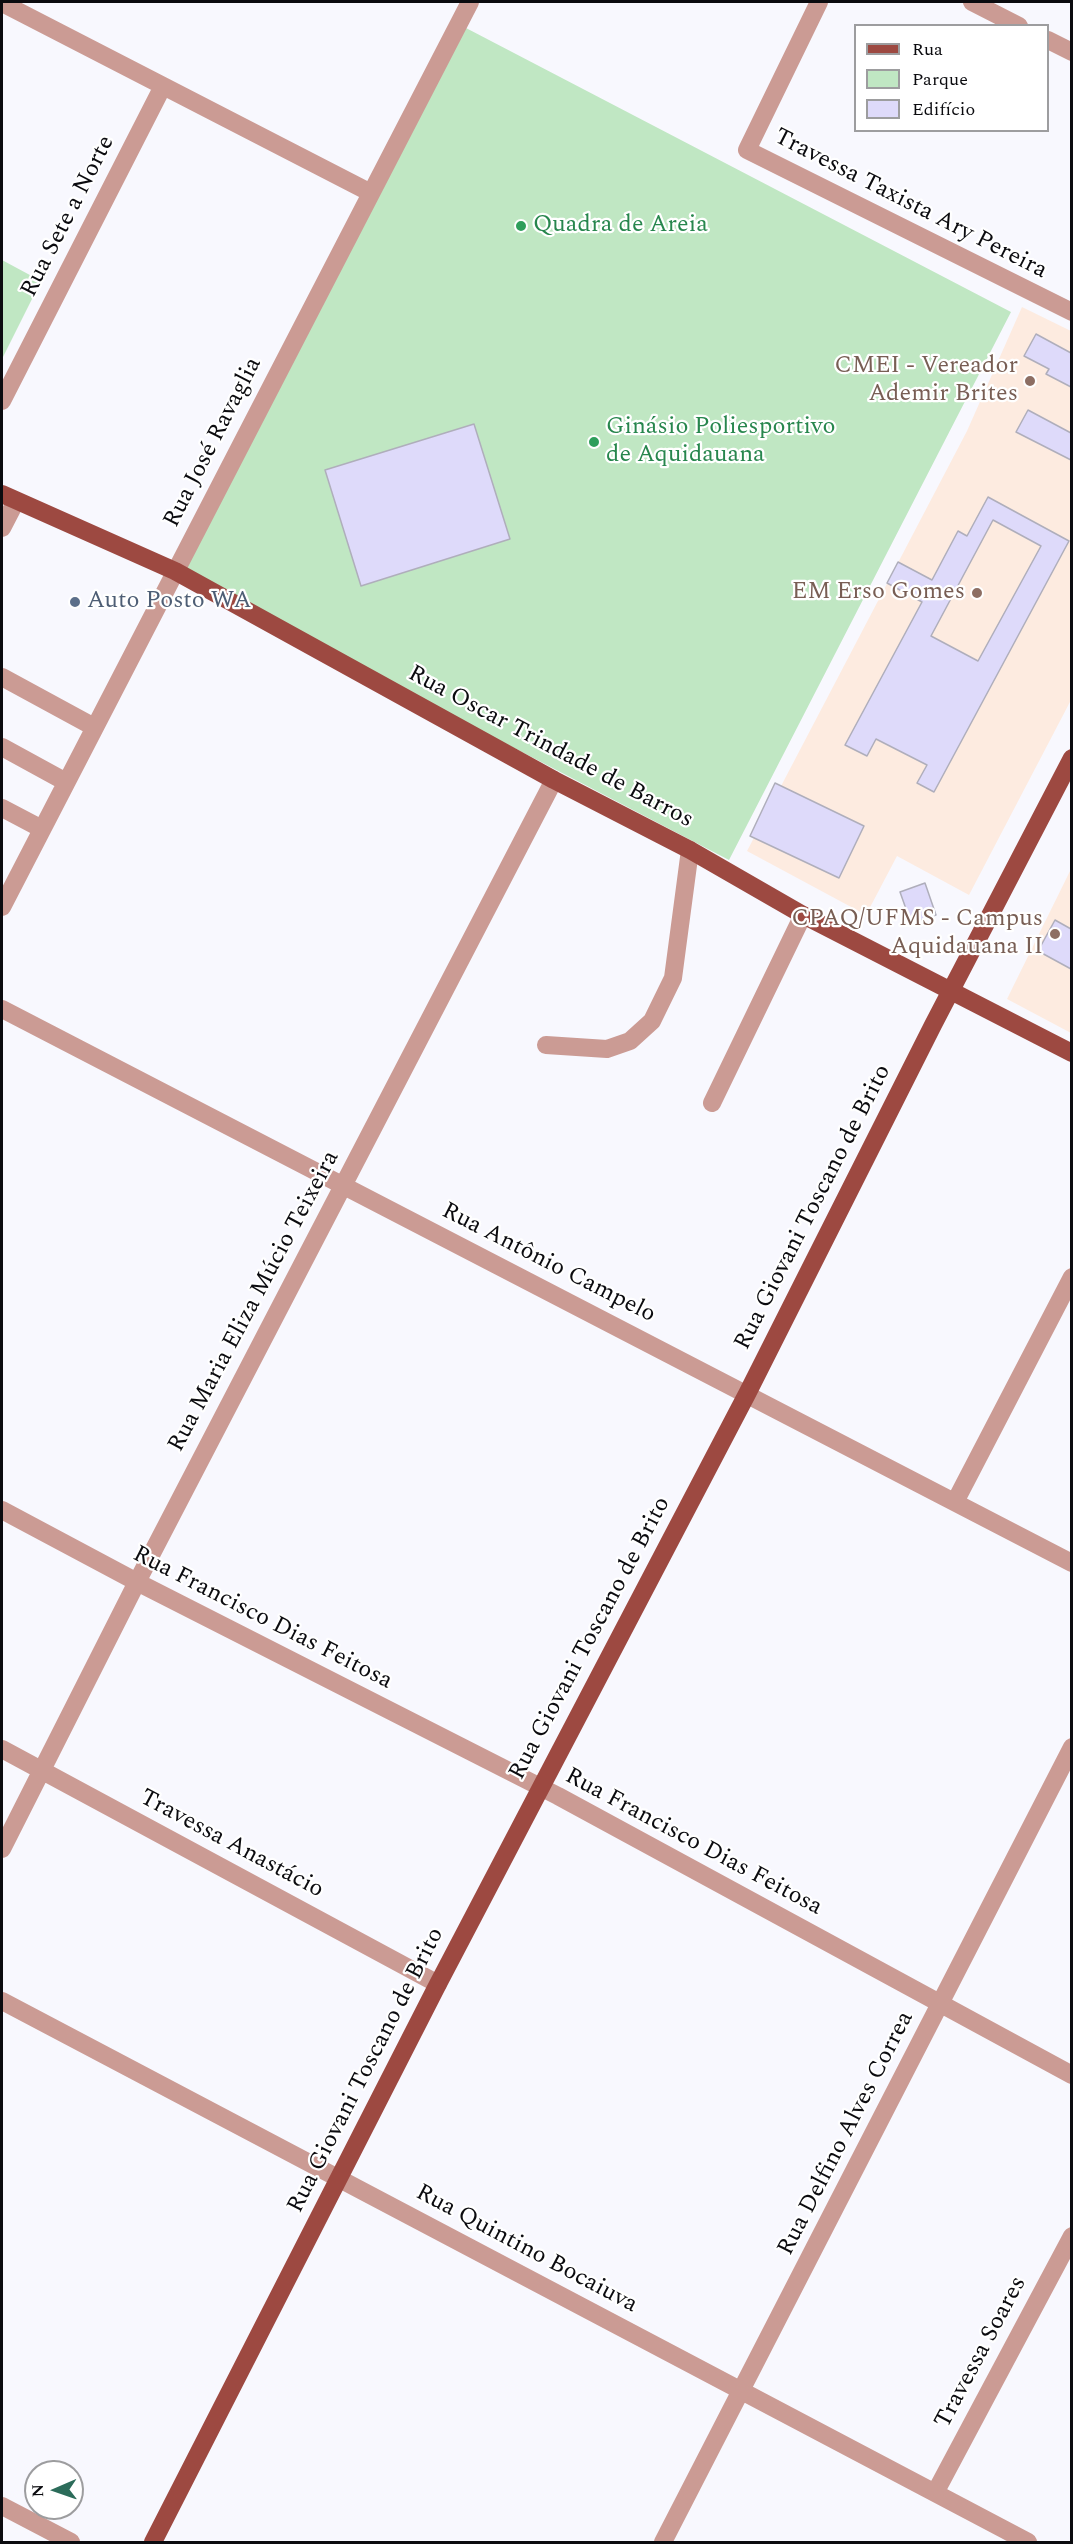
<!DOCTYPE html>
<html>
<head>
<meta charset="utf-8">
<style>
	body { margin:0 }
	#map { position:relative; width:1073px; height:2544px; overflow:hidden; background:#f8f8fe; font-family:Spectral,serif }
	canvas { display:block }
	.frame { position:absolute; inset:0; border:3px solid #0b0b0f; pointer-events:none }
	.legend { position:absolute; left:854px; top:24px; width:195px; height:108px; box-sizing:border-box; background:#fff; border:2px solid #9d9d9f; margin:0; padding:8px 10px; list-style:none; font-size:18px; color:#0b0b0f }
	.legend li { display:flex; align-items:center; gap:12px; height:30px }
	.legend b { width:30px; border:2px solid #9d9d9f }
	.north { position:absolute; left:24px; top:2460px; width:60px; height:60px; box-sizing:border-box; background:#fff; border:2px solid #9d9d9f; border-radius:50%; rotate:268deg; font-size:16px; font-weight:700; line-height:24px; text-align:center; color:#0b0b0f }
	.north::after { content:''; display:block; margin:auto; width:21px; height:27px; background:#2c6c5a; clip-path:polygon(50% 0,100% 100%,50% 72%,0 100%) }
</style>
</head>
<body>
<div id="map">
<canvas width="1073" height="2544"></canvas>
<div class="frame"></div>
<ul class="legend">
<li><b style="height:8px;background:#9d4941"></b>Rua</li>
<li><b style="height:16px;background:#c0e7c3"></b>Parque</li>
<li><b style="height:16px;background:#dedafa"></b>Edifício</li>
</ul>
<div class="north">N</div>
</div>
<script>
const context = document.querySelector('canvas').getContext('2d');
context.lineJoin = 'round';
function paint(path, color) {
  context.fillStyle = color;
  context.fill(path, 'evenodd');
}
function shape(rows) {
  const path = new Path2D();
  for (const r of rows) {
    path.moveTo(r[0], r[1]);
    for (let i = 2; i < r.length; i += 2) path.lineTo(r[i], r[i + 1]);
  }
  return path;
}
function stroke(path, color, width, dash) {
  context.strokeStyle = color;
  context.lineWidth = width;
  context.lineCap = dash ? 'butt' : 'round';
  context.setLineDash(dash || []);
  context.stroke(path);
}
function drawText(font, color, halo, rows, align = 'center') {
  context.font = font + ' Spectral,serif';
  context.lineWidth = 4.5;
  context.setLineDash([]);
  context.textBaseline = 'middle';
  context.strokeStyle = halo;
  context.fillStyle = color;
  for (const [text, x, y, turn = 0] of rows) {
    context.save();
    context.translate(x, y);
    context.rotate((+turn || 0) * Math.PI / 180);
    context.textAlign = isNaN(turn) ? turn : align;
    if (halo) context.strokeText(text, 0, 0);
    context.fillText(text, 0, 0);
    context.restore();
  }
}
const education = shape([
	[1022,307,1071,331,1071,700,969,895,897,856,866,915,747,851,967,431],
	[1071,869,1071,1033,1007,999]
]);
const green = shape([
	[466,28,1011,312,729,860,175,571],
	[2,260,41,281,2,359]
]);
const building = shape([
	[1036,334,1071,353,1071,387,1046,374,1049,369,1024,356,1036,334],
	[1028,410,1071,433,1071,460,1016,432,1028,410],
	[474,424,510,539,361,586,325,470,474,424],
	[988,497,1069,541,934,792,917,783,927,765,876,739,867,756,845,745,922,602,887,583,898,562,932,580,958,531,967,536,988,497],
	[993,520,1041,546,978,661,931,636,993,520],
	[775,783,864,826,839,878,750,836,775,783],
	[925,883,936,915,911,923,900,892,925,883],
	[1055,920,1071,929,1071,969,1038,951,1055,920]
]);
const minor = shape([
	[819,2,747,150,1072,312],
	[972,2,1019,26],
	[2,3,371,193],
	[1048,40,1072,52],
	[2,401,163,86],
	[2,528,16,501],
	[2,677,94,727],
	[2,747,66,782],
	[2,808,42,829],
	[2,907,470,2],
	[2,1009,1072,1563],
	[546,1045,607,1049,630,1041,652,1021,673,978,690,850],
	[712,1103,803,915],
	[955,1502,1072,1277],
	[2,1510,137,1582,558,1796,1072,2075],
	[2,1749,438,1984],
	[2,1849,137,1582,554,780],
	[2,2001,1028,2542],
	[935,2493,1072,2236],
	[2,2506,71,2542],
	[663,2542,1072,1747]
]);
const major = shape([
	[2,494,175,571,554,780,690,850,803,915,1072,1053],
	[153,2542,438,1984,747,1394,933,1025,1072,758]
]);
const markers = [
	[521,226,6,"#2e9e5b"],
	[1030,381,6,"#8d6e63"],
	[594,442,6,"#2e9e5b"],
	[977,593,6,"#8d6e63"],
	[75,602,6,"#5c6f8a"],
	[1055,934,6,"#8d6e63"]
];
const streetNames = [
	["Travessa Taxista Ary Pereira",910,205,27],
	["Rua Sete a Norte",69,217,-63],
	["Rua José Ravaglia",214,443,-63],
	["Rua Oscar Trindade de Barros",550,748,28],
	["Rua Giovani Toscano de Brito",814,1208,-63],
	["Rua Antônio Campelo",548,1264,27],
	["Rua Maria Eliza Múcio Teixeira",255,1302,-62],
	["Rua Francisco Dias Feitosa",262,1619,27],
	["Rua Giovani Toscano de Brito",591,1639,-62],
	["Rua Francisco Dias Feitosa",693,1843,28],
	["Travessa Anastácio",231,1845,28],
	["Rua Giovani Toscano de Brito",367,2071,-63],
	["Rua Delfino Alves Correa",847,2134,-63],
	["Rua Quintino Bocaiuva",526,2250,28],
	["Travessa Soares",982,2353,-62]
];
const leisureNames = [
	["Quadra de Areia",533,226],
	["Ginásio Poliesportivo",606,428],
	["de Aquidauana",606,456]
];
const educationNames = [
	["CMEI - Vereador",1018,367],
	["Ademir Brites",1018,395],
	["EM Erso Gomes",965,593],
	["CPAQ/UFMS - Campus",1043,920],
	["Aquidauana II",1043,948]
];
const serviceNames = [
	["Auto Posto WA",87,602]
];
paint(education, '#fdebe0');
paint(green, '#c0e7c3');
paint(building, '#dedafa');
stroke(building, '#afaebb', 1.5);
stroke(minor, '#cb9b94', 18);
stroke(major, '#9d4941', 18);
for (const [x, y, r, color] of markers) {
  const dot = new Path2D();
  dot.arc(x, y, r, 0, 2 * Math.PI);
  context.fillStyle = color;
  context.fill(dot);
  stroke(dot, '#fff', 2);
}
drawText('24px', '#0b0b0f', '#fff', streetNames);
drawText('24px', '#27864d', '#fff', leisureNames, 'left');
drawText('24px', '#785e54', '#fff', educationNames, 'right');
drawText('24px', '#4e5e75', '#fff', serviceNames, 'left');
</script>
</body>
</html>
